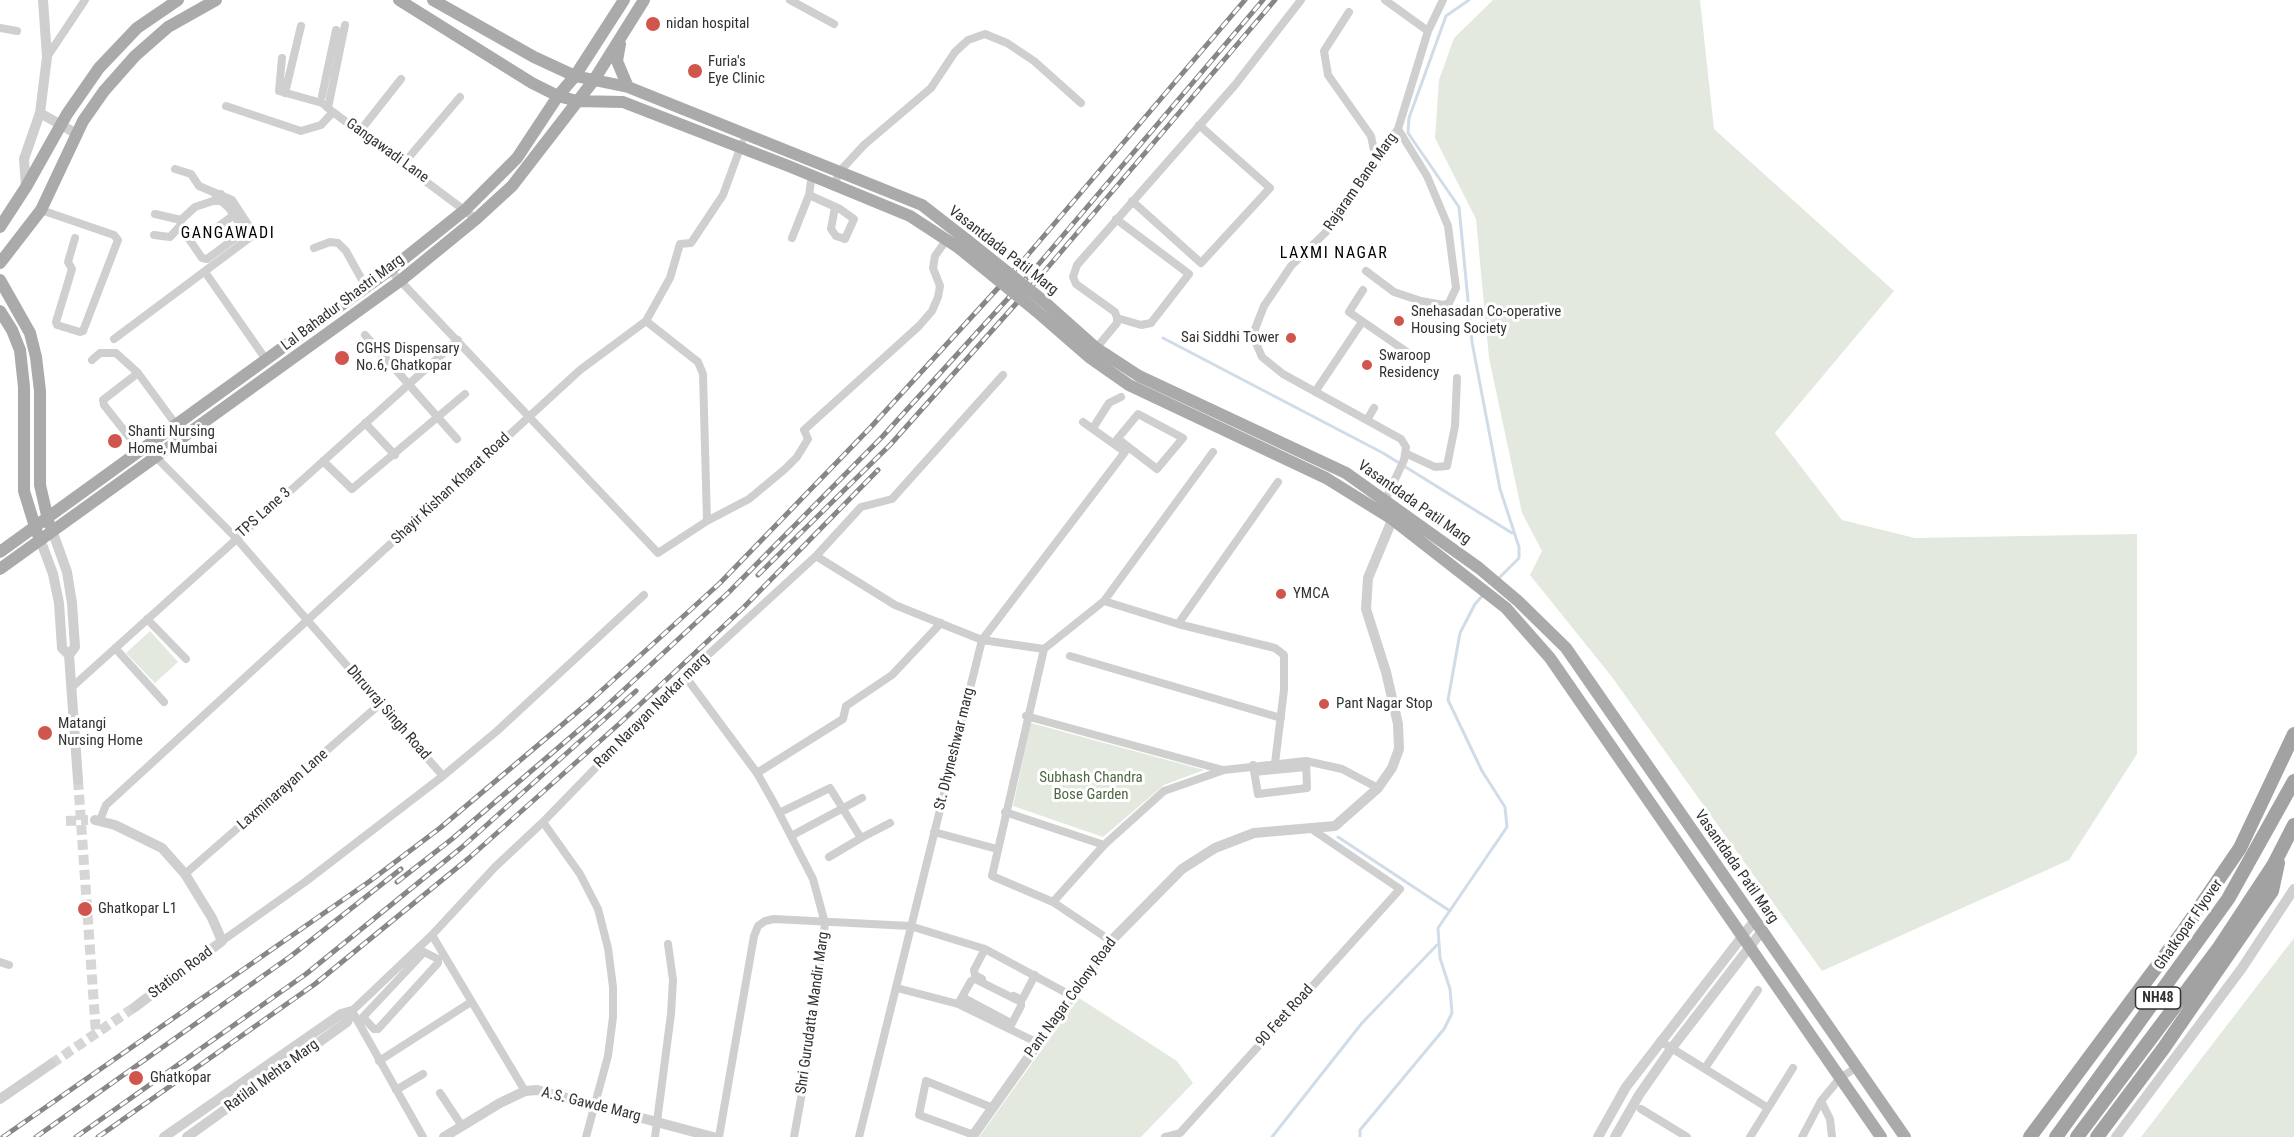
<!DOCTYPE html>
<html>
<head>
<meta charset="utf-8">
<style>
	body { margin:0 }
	canvas { display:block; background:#fff }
</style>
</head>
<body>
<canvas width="2294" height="1137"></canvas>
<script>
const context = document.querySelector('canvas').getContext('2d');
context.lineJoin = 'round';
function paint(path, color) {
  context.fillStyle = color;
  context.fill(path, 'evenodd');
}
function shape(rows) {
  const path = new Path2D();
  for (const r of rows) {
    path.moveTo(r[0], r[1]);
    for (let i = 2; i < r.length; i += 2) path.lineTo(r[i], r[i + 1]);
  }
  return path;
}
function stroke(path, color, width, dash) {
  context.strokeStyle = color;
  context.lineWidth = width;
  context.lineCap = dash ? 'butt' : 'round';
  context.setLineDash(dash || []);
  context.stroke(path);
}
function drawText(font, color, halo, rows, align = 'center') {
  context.font = font + ' "Roboto Condensed",sans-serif';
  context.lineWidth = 6;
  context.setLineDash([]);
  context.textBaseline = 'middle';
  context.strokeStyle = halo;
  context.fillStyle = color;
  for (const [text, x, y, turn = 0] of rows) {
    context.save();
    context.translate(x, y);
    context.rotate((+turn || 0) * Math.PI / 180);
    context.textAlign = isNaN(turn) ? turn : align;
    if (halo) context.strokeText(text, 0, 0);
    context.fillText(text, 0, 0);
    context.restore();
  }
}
const green = shape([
	[1493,0,1700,0,1714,129,1894,291,1775,433,1842,520,1915,538,2137,534,2137,754,2069,860,1822,971,1612,677,1530,575,1542,551,1522,513,1489,358,1476,219,1435,138,1439,80,1454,38],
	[150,631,178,662,155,683,126,653],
	[1031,723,1204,770,1164,785,1103,837,1013,806],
	[2294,938,2294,1137,2141,1137],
	[1079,998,1177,1061,1193,1083,1141,1137,979,1137]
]);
const stream = shape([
	[1469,0,1446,16,1409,118,1408,133,1459,207,1472,342,1500,489,1519,547,1519,558,1497,580],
	[1163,338,1383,453,1512,533],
	[1338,837,1450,911],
	[1272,1137,1362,1023,1437,945],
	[1360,1137,1360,1130,1444,1029,1452,1013,1450,989,1440,958,1438,928,1507,827,1505,807,1482,771,1448,700,1460,633,1475,604,1484,594]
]);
const tertiaryTunnel = shape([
	[78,780,96,1034],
	[66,821,88,820],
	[51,1064,135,1007]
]);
const minor = shape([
	[790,0,834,24],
	[1385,0,1428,31],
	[1349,12,1324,51,1328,75,1371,136,1376,160],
	[0,28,17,31],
	[47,57,85,0],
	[282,58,279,91,322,103,333,112],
	[327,72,336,30],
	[285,93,301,26],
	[322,96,327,72,332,73],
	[226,106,301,131,321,125,333,112,476,219],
	[328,108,345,25],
	[360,131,401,79],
	[404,163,460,97],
	[834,185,840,171,864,145,931,88,955,52,968,40,985,34,1007,43,1034,61,1081,103],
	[809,195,840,209,854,219,845,239,836,236,831,229,835,207],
	[213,201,221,201,229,208,243,229,242,233,207,259,202,258,180,226,181,220,195,207,213,201,221,194],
	[1132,201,1201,263,1270,188,1199,125],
	[41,210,114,235,118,240,83,331,80,332,57,325,56,322,72,269,68,262,75,238],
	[155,214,181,220],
	[1116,219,1189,274,1151,323,1141,325,1117,318],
	[216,228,234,215],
	[154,235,170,237,180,226],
	[792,238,809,195,812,175],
	[314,248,330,242,338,243,346,251,366,287],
	[390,270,658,553,707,521,749,499,785,469,797,457,808,439,804,430,919,326,932,311,938,297,940,286,933,268,935,256,947,239],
	[1366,271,1394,292,1421,301,1443,305,1449,303,1456,288,1448,226,1427,176,1398,129],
	[205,272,267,361],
	[1363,290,1349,312,1407,352],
	[646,321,698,362,703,374,707,521],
	[365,335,457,439],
	[114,339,252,236,253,232,232,200,199,186,191,174,175,169],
	[1093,352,1117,323,1117,318,1115,312,1076,284,1073,277,1077,265,1235,85,1301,0],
	[92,360,100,353,116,353,138,373],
	[1315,392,1362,322],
	[1367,420,1374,408],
	[365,423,395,455],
	[1093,428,1109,403,1121,397],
	[1114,443,1138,414,1183,438,1157,469,1118,439],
	[147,448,236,538,443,776,305,882,222,941],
	[141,452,104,405,103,400,138,373,177,426],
	[1405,453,1435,467,1447,466,1455,426,1457,378],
	[323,461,352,489,465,394],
	[1384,503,1404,460,1406,447,1401,439,1283,374,1262,357,1256,343,1255,329,1264,306,1291,266,1326,232,1398,129,1428,31,1443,0],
	[816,556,895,605,982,640,1044,649],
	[1104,601,1178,624,1275,648,1284,655,1284,690,1275,763],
	[147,619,186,659],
	[1178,624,1278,482],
	[115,648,164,702],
	[1070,656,1281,718],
	[685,676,757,773,775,805,813,879,825,923,809,1054,794,1137],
	[71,688,458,340],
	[1026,716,1223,770],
	[1253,765,1258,794,1307,788,1306,761],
	[1254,772,1306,767],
	[757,773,843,719,846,706,892,675,941,623],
	[443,776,497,731,644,595],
	[1005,812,1104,845],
	[779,813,830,788,861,838,890,823],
	[100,820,106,805,580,370,646,321,670,278,680,244,691,243,723,195,742,143],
	[543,822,580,874,598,909,608,948,613,987,613,1017,608,1056,586,1137],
	[934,832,997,849],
	[791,836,862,798],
	[829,857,861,838],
	[185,874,380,704],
	[1053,902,1104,845,1164,791,1224,770,1306,761,1342,769,1378,788],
	[432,935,525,1091],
	[1111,941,1053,902,992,876,1044,649,1104,601,1213,452],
	[424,952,438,959,438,963,378,1029,374,1029,363,1017,424,952],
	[0,962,9,965],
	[982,979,975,975,974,970,985,949],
	[897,988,958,1004,1038,1043],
	[1014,996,1020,999,1023,998,1035,975],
	[962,997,1009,1022],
	[958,1004,971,981,975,979,1021,1002,1021,1006,1010,1027],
	[1660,1041,1768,1108],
	[379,1061,471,1002],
	[1705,1068,1758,990],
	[396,1090,423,1074],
	[440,1093,462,1126],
	[1821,1101,1830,1119,1832,1137],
	[1641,1109,1687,1137],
	[974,1135,919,1115,926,1081,993,1108],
	[423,1137,352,1011,432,935,495,867,543,822,685,676,816,556,861,507,892,499,1003,375],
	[655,1137,671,1014,673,980,668,944],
	[719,1137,754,936,758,926,765,921,774,919,910,926,985,949,1072,996],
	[859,1137,982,640,1125,452,1083,422],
	[1165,1137,1180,1133,1400,889,1313,830],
	[1750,1137,1793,1068],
	[1802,1137,1821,1101,1840,1078,1857,1067]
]);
const tertiary = shape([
	[40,113,77,134],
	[26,187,24,159,40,113,47,57,43,0],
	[52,530,67,572,72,603,75,647,69,655],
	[40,539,53,574,59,603,62,648,69,655,78,780],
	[95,820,115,825,162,848,185,874,212,918,222,941,135,1007],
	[0,1099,51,1064],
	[164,1137,341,1014,352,1011],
	[187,1137,347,1022,352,1011],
	[444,1137,500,1103,525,1091,537,1090,713,1137],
	[972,1137,1111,941,1182,869,1215,848,1254,833,1335,826,1378,788,1392,768,1399,749,1398,724,1386,672,1366,609,1368,578,1395,513],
	[1598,1137,1626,1087,1755,920],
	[1615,1137,1639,1095,1671,1049,1762,931],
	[2116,1137,2242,968,2294,889]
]);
const primary = shape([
	[399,0,532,83,558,96,577,101,623,102,791,167,910,216,959,248],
	[433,0,534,57,575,76,628,87,922,205,967,240],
	[620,44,617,61,628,87],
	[0,227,26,187,67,114,99,68,137,28,178,0],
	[0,263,41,210,83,121,104,91,135,56,168,27,216,0],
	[0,280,30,333,36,357,40,391,40,485,49,524],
	[1041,299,1096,348,1139,376,1346,473,1479,568,1518,601,1566,648,1905,1137],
	[1035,310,1089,357,1129,385,1326,478,1392,519,1506,608,1550,658,1881,1137],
	[0,311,12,330,20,350,24,387,24,491,37,533],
	[0,552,390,270,465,210,517,158,558,96,575,76,624,0],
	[0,569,400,281,476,219,512,186,594,80,644,0]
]);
const trunk = shape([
	[2030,1137,2184,930,2240,848,2294,734],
	[2056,1137,2228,899,2294,781],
	[2077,1137,2218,949,2274,864,2294,825],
	[2097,1137,2163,1049,2272,891,2278,863]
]);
const rail = shape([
	[758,575,890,445,1038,279,1275,0],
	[397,882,452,839,601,711,729,592,882,437,1032,272,1263,0],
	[3,1137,370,881,440,828,589,702,720,583,870,428,1020,264,1245,0],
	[36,1137,291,956,401,869],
	[76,1137,306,974,461,848,636,691],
	[98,1137,315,984,469,858,619,724,743,608,878,470]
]);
const primaryBridge = shape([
	[967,240,1041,299],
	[959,248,1035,310]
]);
const markers = [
	[653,24,8,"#d0554c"],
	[695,71,8,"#d0554c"],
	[1399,321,6,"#d0554c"],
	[1291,338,6,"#d0554c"],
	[342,358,8,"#d0554c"],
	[1367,365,6,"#d0554c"],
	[115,441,8,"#d0554c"],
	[1281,594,6,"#d0554c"],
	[1324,704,6,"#d0554c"],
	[45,733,8,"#d0554c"],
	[85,909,8,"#d0554c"],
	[136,1078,8,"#d0554c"]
];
const shields = [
	[2158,998,45]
];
const shieldNames = [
	["NH48",2158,998]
];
const poiNames = [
	["nidan hospital",666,24],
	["Furia's",708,62],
	["Eye Clinic",708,79],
	["Snehasadan Co-operative",1411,312],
	["Housing Society",1411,329],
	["Sai Siddhi Tower",1279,338,"right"],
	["CGHS Dispensary",356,349],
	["No.6, Ghatkopar",356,366],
	["Swaroop",1379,356],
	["Residency",1379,373],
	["Shanti Nursing",128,432],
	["Home, Mumbai",128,449],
	["YMCA",1293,594],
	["Pant Nagar Stop",1336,704],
	["Matangi",58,724],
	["Nursing Home",58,741],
	["Ghatkopar L1",98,909],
	["Ghatkopar",150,1078]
];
const streetNames = [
	["Gangawadi Lane",387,151,36],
	["Rajaram Bane Marg",1361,182,-55],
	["Vasantdada Patil Marg",1003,251,38],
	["Lal Bahadur Shastri Marg",343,303,-37],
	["Shayir Kishan Kharat Road",451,489,-43],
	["Vasantdada Patil Marg",1414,503,35],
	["TPS Lane 3",264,513,-42],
	["Ram Narayan Narkar marg",652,711,-45],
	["Dhruvraj Singh Road",388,713,49],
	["St. Dhyneshwar marg",955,749,-76],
	["Laxminarayan Lane",283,790,-41],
	["Vasantdada Patil Marg",1736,867,55],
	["Ghatkopar Flyover",2189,925,-55],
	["Station Road",181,973,-37],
	["Pant Nagar Colony Road",1071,998,-54],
	["Shri Gurudatta Mandir Marg",813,1013,-82],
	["90 Feet Road",1285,1016,-48],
	["Ratilal Mehta Marg",272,1076,-36],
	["A.S. Gawde Marg",591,1105,14]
];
const parkNames = [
	["Subhash Chandra",1091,778],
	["Bose Garden",1091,795]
];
const neighbourhoodNames = [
	["GANGAWADI",228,234],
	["LAXMI NAGAR",1334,254]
];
paint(green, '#e3e9df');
stroke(stream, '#d1dce9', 3);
stroke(tertiaryTunnel, '#d6d6d6', 10, [10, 5]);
stroke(minor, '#cfcfcf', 8);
stroke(tertiary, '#cfcfcf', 10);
stroke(primary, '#aaa', 12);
stroke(trunk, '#a2a2a2', 14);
stroke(rail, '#878787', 5);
stroke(rail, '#fff', 3, [9]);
stroke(primaryBridge, '#aaa', 12);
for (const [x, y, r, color] of markers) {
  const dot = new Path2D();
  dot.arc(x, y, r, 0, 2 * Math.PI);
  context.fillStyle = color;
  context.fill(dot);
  stroke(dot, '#fff', 2);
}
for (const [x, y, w] of shields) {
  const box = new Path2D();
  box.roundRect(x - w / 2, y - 11, w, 22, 4.5);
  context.fillStyle = '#fff';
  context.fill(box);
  stroke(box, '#323232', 1.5);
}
drawText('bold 14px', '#323232', null, shieldNames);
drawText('15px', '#323232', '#fff', poiNames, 'left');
drawText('15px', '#323232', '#fff', streetNames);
drawText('15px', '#506844', '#fff', parkNames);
context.letterSpacing = '1.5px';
drawText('16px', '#000', '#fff', neighbourhoodNames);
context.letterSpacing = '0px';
</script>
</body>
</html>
